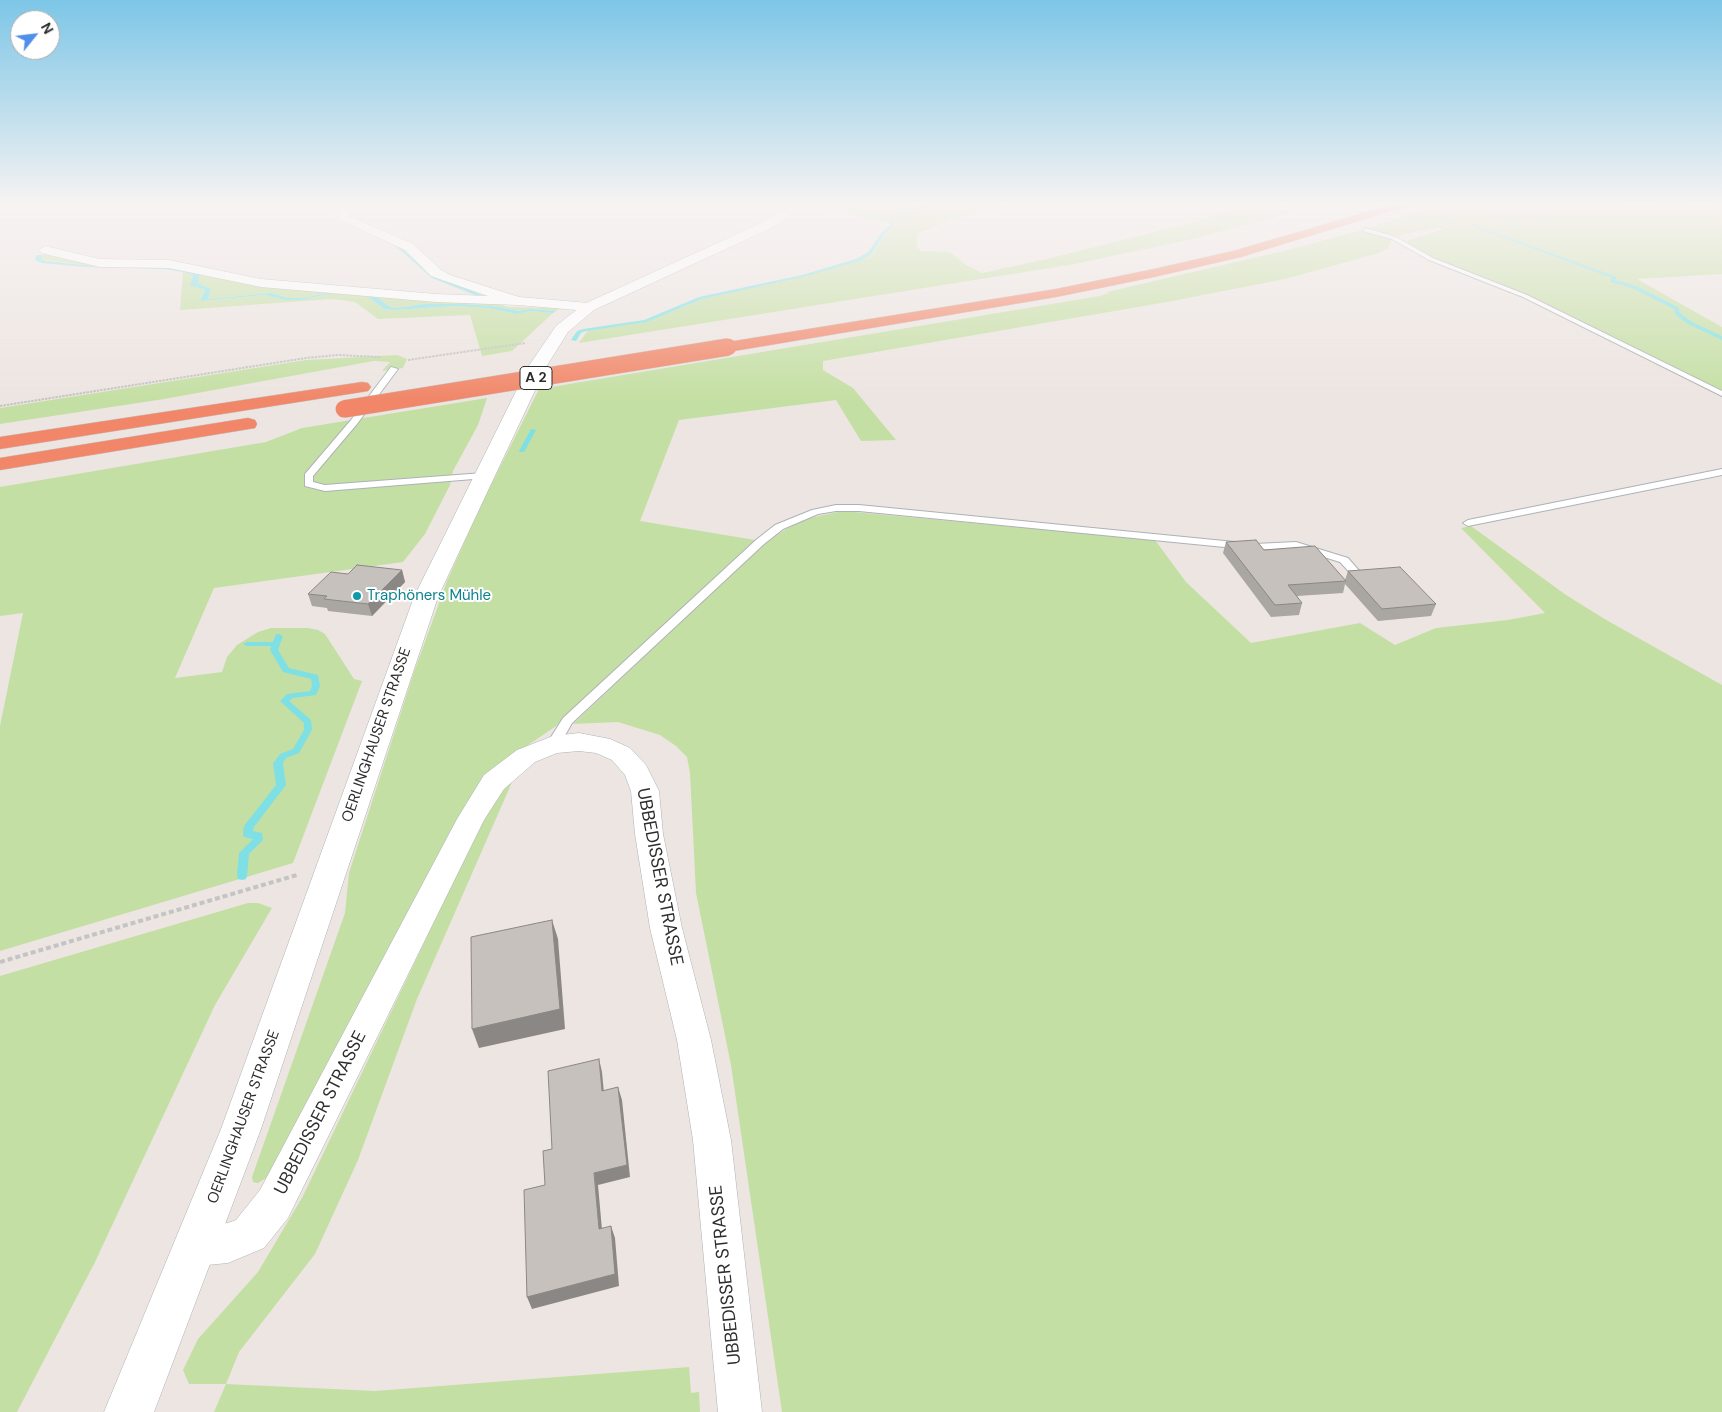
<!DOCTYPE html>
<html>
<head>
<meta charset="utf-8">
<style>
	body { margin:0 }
	#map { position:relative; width:1722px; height:1412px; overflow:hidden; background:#ede5e1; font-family:"DM Sans",sans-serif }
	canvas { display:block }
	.north { position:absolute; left:10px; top:10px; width:50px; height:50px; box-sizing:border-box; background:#fff; border:1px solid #ababab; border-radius:50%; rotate:61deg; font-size:14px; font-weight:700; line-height:20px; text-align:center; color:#2d2d2d }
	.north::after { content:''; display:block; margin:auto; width:18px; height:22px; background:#508eeb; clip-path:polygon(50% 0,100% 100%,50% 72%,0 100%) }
</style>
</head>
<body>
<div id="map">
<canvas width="1722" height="1412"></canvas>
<div class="north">N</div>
</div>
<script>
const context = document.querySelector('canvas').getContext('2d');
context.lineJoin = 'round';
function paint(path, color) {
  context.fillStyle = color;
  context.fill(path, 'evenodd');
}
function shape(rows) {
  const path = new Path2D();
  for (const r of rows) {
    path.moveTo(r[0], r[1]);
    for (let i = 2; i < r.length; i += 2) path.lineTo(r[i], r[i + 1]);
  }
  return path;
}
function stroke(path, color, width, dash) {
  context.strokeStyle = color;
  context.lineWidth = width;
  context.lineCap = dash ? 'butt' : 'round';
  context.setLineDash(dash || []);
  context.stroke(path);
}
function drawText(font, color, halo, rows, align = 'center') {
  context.font = font + ' "DM Sans",sans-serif';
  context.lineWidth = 4;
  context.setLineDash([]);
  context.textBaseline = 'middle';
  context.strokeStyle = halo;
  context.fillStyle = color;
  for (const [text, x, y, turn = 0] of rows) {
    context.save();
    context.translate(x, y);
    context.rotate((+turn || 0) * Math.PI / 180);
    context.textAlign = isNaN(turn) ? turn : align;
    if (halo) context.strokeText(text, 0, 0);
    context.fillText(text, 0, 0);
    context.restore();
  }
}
const green = shape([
	[818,203,1031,203,958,217,918,234,916,242,920,251,950,252,966,265,982,273,1047,259,1197,221,1251,203,1292,213,1192,239,1075,264,579,343,588,330,649,321,704,298,806,276,861,260,873,254,885,234,896,225,814,206],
	[1444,203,1722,203,1722,274,1637,279,1722,327,1722,392,1532,297,1436,259,1408,243,1408,240,1444,229,1435,227,1399,236,1365,229],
	[1361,230,1392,240,1388,248,1379,253,1285,279,1167,302,823,361,823,370,853,388,896,440,861,441,836,400,679,420,640,521,755,540,556,726,518,752,268,1177,258,1183,253,1182,252,1177,345,913,349,873,414,672,447,581,482,503,539,389,1100,296,1109,293,1107,292,1292,249],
	[46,253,194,271,246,284,492,302,508,307,562,308,556,311,530,309,519,311,492,306,424,304,398,308,390,307,374,295,335,291,304,298,288,298,271,293,208,299,211,289,197,283,200,274,188,270,139,266,91,266,40,259,42,255],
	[183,272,193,275,191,285,205,290,200,301,265,295,284,300,302,300,333,293,353,294,367,296,384,309,395,310,454,306,489,308,517,314,529,311,553,313,512,351,482,356,470,315,378,319,355,302,332,299,180,310],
	[397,355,407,359,403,368,382,371,390,362,374,361,164,399,0,424,0,408,306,360],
	[487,398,478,425,453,471,450,485,425,534,403,562,214,588,175,678,222,672,227,657,237,645,258,632,271,628,308,628,318,630,325,634,354,679,362,681,293,863,0,951,0,726,23,613,0,616,0,487,266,442,302,428],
	[843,511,1155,540,1186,582,1251,643,1360,623,1395,645,1436,628,1508,620,1545,613,1461,528,1471,526,1566,595,1608,621,1722,685,1722,1412,782,1412,731,1065,696,893,690,773,687,757,676,746,660,735,618,722,573,724,769,539,804,519],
	[516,773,417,999,358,1160,315,1254,239,1352,226,1384,375,1391,689,1367,691,1393,699,1392,700,1412,214,1412,226,1384,189,1384,183,1370,198,1339,258,1272,303,1196,478,830,500,792],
	[248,903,258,903,272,908,215,1005,95,1262,17,1412,0,1412,0,976]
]);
const water = shape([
	[36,255,42,255,41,259,47,261,91,266,169,267,188,270,200,274,198,283,211,289,208,299,271,293,288,298,304,298,335,291,374,295,390,307,398,308,424,304,458,304,492,306,519,311,530,309,556,311,553,313,529,311,517,314,489,308,454,306,395,310,384,309,367,296,353,294,333,293,302,300,284,300,265,295,200,301,205,290,190,285,193,275,183,272,165,269,86,267,42,263,35,260]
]);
const stream = shape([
	[937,203,946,203,904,213,894,223,894,226,884,235,872,254,860,261,803,277,702,299,647,322,586,331,581,333,576,341,571,340,577,331,583,329,644,320,699,297,802,275,856,259,868,252,881,233,891,225,891,222,902,211,937,203],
	[1472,224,1617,277,1615,280,1636,286,1678,307,1680,313,1692,322,1722,336,1722,340,1688,324,1676,315,1674,309,1632,288,1610,282,1612,278,1472,226,1472,224],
	[392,241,394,241,436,276,489,298,485,299,432,278,392,243,392,241],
	[531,429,536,430,524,452,520,452,519,451,531,429],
	[276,634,279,634,283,636,278,650,289,668,318,675,320,686,316,695,293,698,289,701,311,720,312,730,299,753,286,758,283,763,286,785,254,827,253,831,262,833,263,840,249,854,247,876,246,879,242,880,238,879,237,876,239,853,253,839,244,837,243,834,244,826,276,785,273,763,275,761,280,754,293,749,304,730,304,723,280,701,287,694,310,691,312,686,311,679,283,672,270,650,271,646,247,646,243,644,247,642,273,642,276,634]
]);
const pathFar2 = shape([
	[1499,219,1674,205,1722,209],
	[1419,233,1461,220,1499,219,1530,203]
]);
const pathFar1 = shape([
	[408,360,525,343],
	[0,406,306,358,337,355,381,357]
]);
const path = shape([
	[0,962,297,875]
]);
const lane = shape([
	[1262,203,1271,203,1290,210,1287,212,1262,203],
	[1365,228,1396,237,1433,258,1527,295,1722,391,1722,396,1523,297,1429,260,1392,239,1363,231,1365,228],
	[391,367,398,369,357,424,313,476,313,482,325,485,483,473,488,476,486,478,325,491,305,486,305,474,351,420,391,367],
	[1722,469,1722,475,1468,526,1463,523,1468,520,1722,469],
	[836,505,859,505,1255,544,1296,542,1348,558,1362,574,1357,577,1353,576,1340,562,1295,548,1255,550,859,511,836,511,818,514,783,529,764,544,572,723,558,748,548,748,546,745,563,718,756,540,775,525,812,510,836,505]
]);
const street = shape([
	[332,203,343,203,349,216,413,244,441,270,450,275,519,297,589,303,596,307,589,311,518,305,436,302,261,287,169,268,100,267,41,253,39,250,45,246,100,259,169,260,261,279,436,294,488,296,431,276,405,250,341,220,332,203],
	[579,733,610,739,630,748,646,765,659,791,663,834,682,928,711,1040,731,1140,762,1412,718,1412,693,1140,677,1040,650,928,635,834,631,791,625,775,612,760,596,753,579,751,557,753,535,762,504,789,484,820,288,1218,264,1248,228,1263,196,1266,182,1260,176,1246,182,1232,196,1226,228,1223,236,1220,260,1190,457,819,484,775,517,750,553,736,579,733]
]);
const secondary = shape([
	[795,203,810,203,769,229,594,310,568,332,546,367,438,597,261,1129,154,1412,104,1412,221,1129,414,597,528,367,556,326,584,304,761,223,795,203]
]);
const highway = shape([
	[1397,203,1417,203,1241,257,1154,277,1056,297,728,352,720,347,728,342,1056,289,1154,269,1233,251,1397,203],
	[362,382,368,383,371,387,368,391,0,449,0,437,362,382],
	[248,418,255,420,257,424,255,428,0,470,0,458,248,418]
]);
const highwayBridge = shape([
	[344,409,728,347]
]);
const wall = shape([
	[1226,542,1264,550,1345,580,1348,571,1436,604,1431,616,1378,621,1345,584,1343,593,1297,596,1302,603,1299,615,1271,617,1223,553],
	[402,570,405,582,372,616,328,611,327,608,312,606,308,594,348,574]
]);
const shadedWall = shape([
	[402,570,405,582,372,616,368,604],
	[552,920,558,939,565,1029,479,1048,472,1029],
	[599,1059,602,1072,605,1104,602,1091],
	[618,1087,622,1100,630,1177,598,1185,603,1241,599,1229,594,1173],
	[611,1226,615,1238,619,1286,532,1309,527,1297]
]);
const building = shape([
	[1256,540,1264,550,1315,546,1346,581,1288,585,1302,603,1275,605,1226,542,1256,540],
	[357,565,402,570,368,604,324,599,327,596,308,594,331,572,348,574,357,565],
	[1400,567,1436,604,1382,609,1348,571,1400,567],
	[552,920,560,1009,472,1029,471,937,552,920],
	[599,1059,602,1091,618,1087,627,1165,594,1173,599,1229,611,1226,615,1274,527,1297,524,1190,545,1185,543,1151,552,1149,548,1071,599,1059]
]);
const markers = [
	[357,596,5,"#0f9aa8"]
];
const shields = [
	[536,378,32]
];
const shieldNames = [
	["A 2",536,378]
];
const cultureNames = [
	["Traphöners Mühle",367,596]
];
const streetNames = [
	["OERLINGHAUSER STRASSE",377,735,-71],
	["OERLINGHAUSER STRASSE",244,1117,-70]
];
const nearStreetnames = [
	["UBBEDISSER STRASSE",659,877,79],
	["UBBEDISSER STRASSE",321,1113,-63],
	["UBBEDISSER STRASSE",726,1275,-96]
];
paint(green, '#c4dfa3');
paint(water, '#7ee0e5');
paint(stream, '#7ee0e5');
stroke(lane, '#adb2b8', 2);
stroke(street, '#adb2b8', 1);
stroke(secondary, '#adb2b8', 1);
stroke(highway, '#c4c4c4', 1);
stroke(pathFar2, '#c4c4c4', 1, [2, 1]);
stroke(pathFar1, '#c4c4c4', 2, [2.5, 1]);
stroke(path, '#c4c4c4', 4, [5, 3]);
paint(lane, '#fff');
paint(street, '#fff');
paint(secondary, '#fff');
paint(highway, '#f18668');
stroke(highwayBridge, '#c4c4c4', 18, []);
stroke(highwayBridge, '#f18668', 17);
paint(wall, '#aaa6a2');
paint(shadedWall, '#8b8784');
paint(building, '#c6c1bc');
stroke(building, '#8b8784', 1);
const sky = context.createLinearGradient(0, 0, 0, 401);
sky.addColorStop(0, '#7dc6e7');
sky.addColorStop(0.51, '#f7f3f2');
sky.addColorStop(1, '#f7f3f200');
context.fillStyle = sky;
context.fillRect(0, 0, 1722, 401);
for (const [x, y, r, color] of markers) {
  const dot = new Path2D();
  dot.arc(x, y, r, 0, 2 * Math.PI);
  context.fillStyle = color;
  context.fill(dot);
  stroke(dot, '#fff', 2);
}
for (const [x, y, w] of shields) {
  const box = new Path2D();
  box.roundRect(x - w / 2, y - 11.5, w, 23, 4);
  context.fillStyle = '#fff';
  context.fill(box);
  stroke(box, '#2d2d2d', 1);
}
drawText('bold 14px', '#2d2d2d', null, shieldNames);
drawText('15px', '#0d838f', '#fff', cultureNames, 'left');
drawText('15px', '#2d2d2d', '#fff', streetNames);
drawText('18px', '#2d2d2d', '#fff', nearStreetnames);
</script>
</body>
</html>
